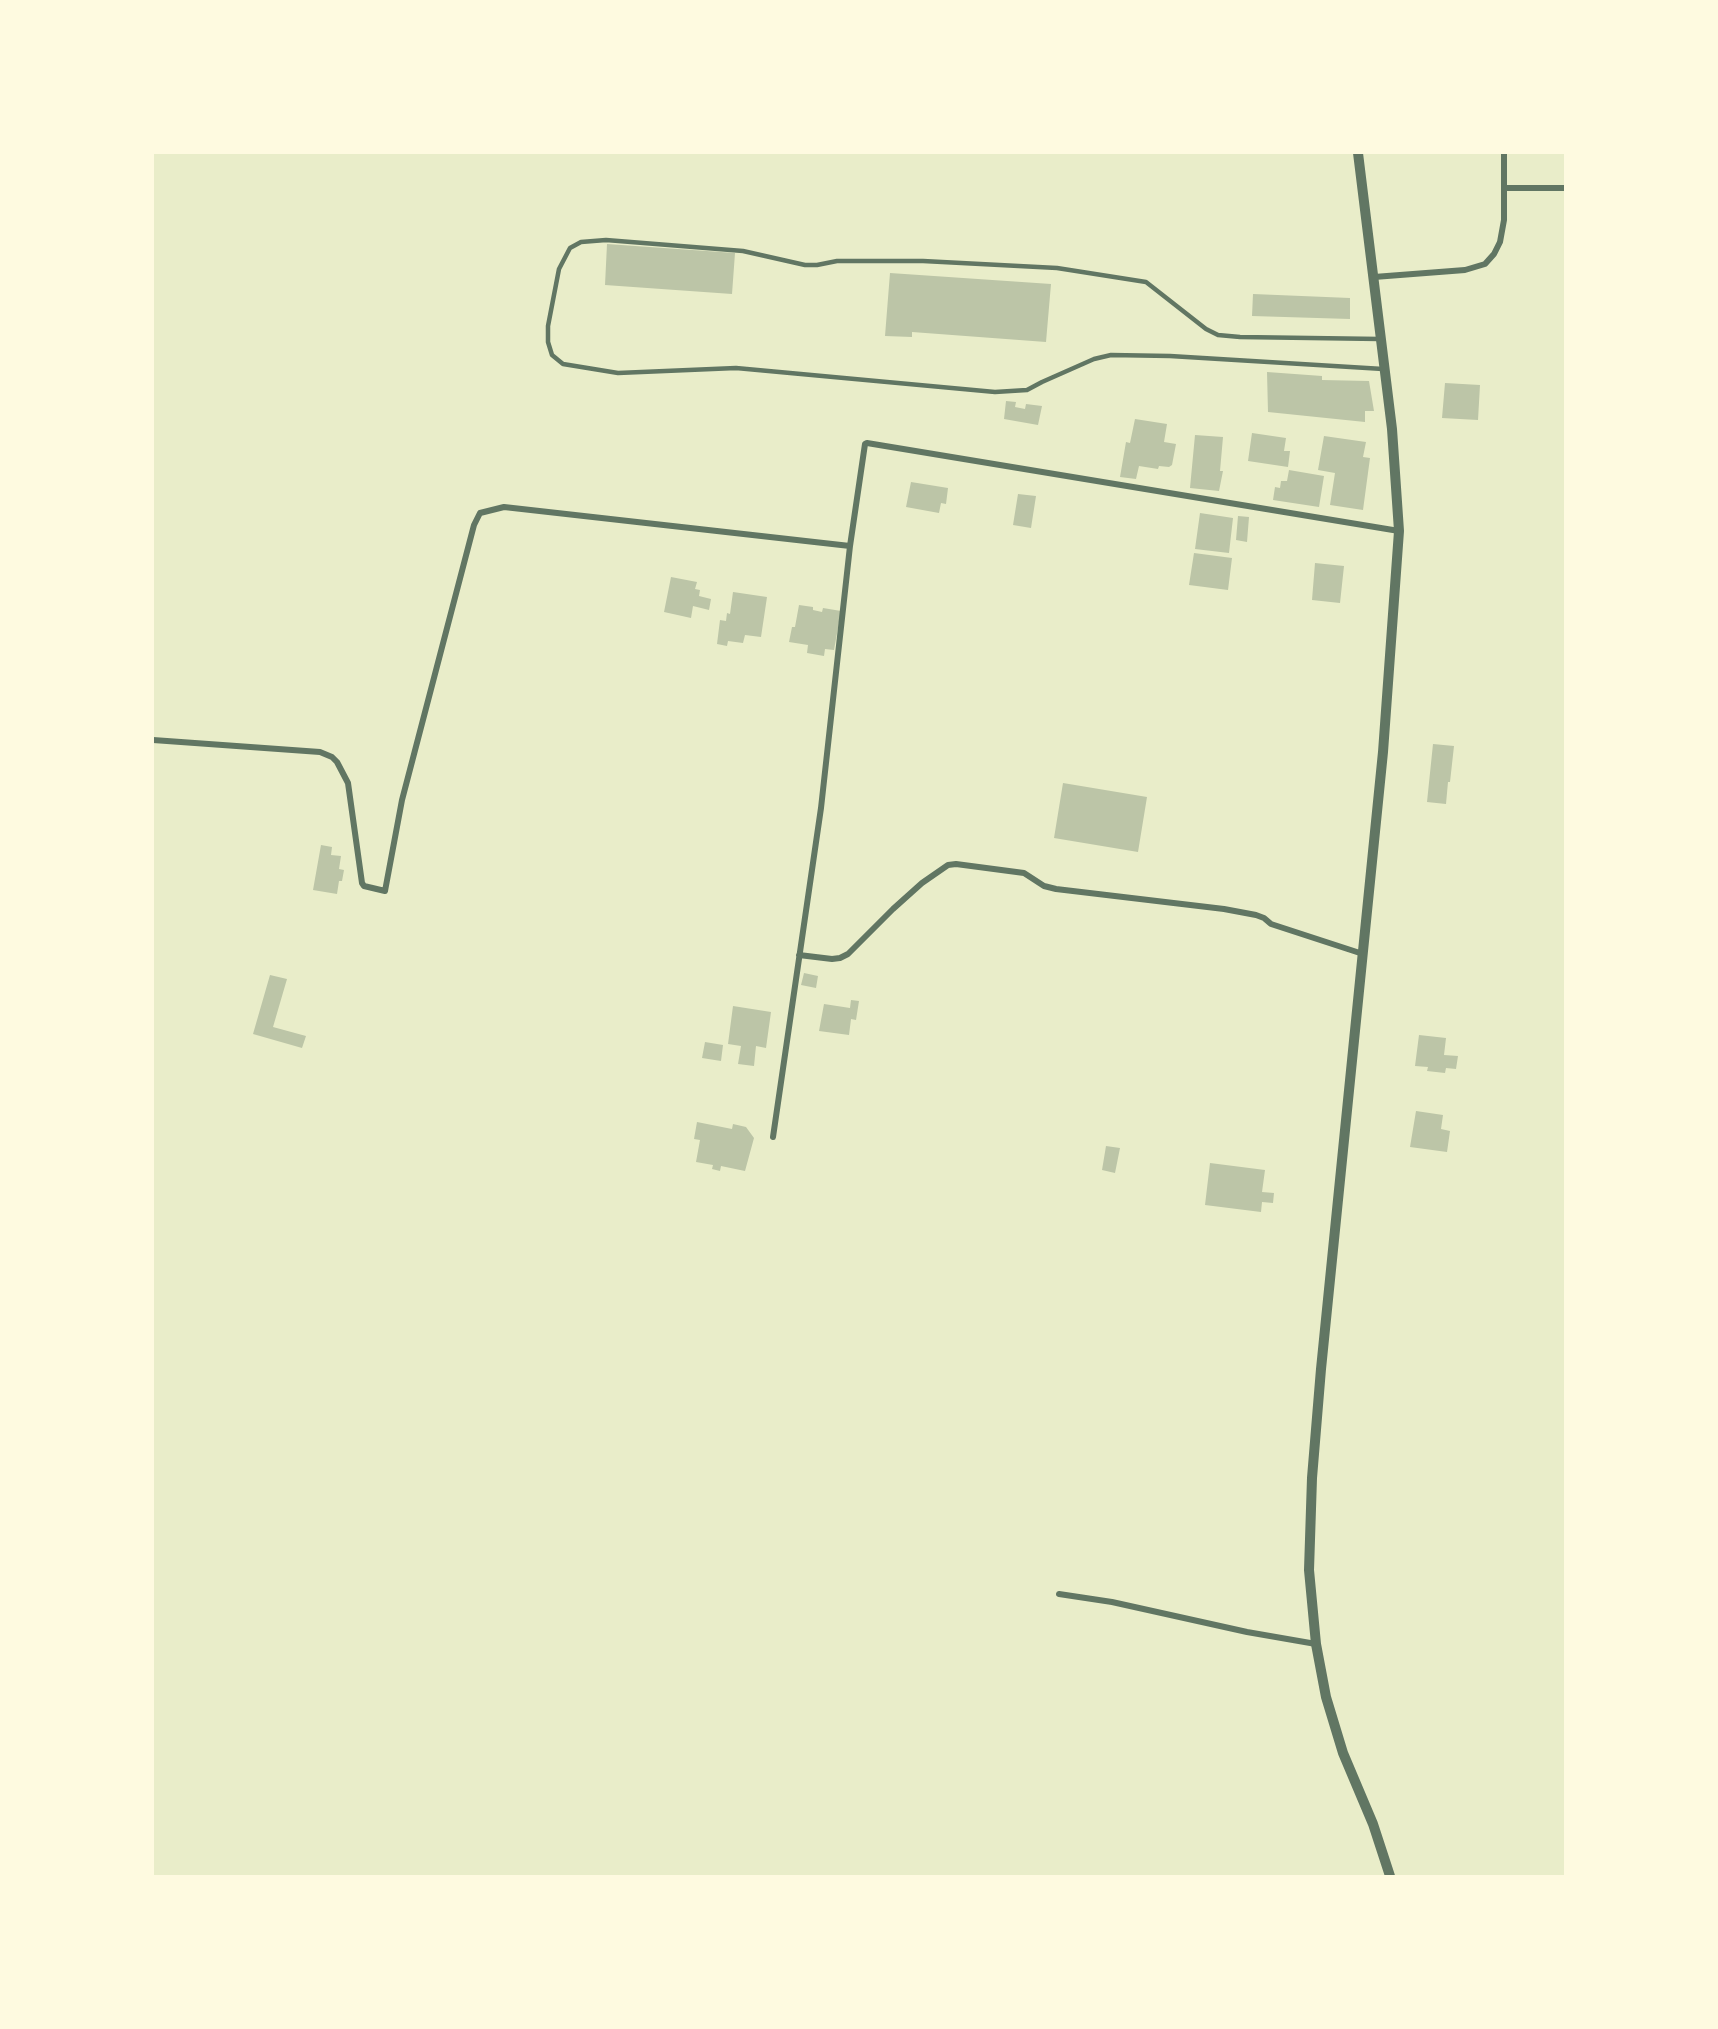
<!DOCTYPE html>
<html>
<head>
<meta charset="utf-8">
<style>
	body { margin:0 }
	#map { position:relative; width:1718px; height:2029px; overflow:hidden; background:#e9edc9; font-family:Literata,serif }
	canvas { display:block }
	.frame { position:absolute; inset:0; border:154px solid #fefae0; pointer-events:none }
</style>
</head>
<body>
<div id="map">
<canvas width="1718" height="2029"></canvas>
<div class="frame"></div>
</div>
<script>
const context = document.querySelector('canvas').getContext('2d');
context.lineJoin = 'round';
function paint(path, color) {
  context.fillStyle = color;
  context.fill(path, 'evenodd');
}
function shape(rows) {
  const path = new Path2D();
  for (const r of rows) {
    path.moveTo(r[0], r[1]);
    for (let i = 2; i < r.length; i += 2) path.lineTo(r[i], r[i + 1]);
  }
  return path;
}
function stroke(path, color, width, dash) {
  context.strokeStyle = color;
  context.lineWidth = width;
  context.lineCap = dash ? 'butt' : 'round';
  context.setLineDash(dash || []);
  context.stroke(path);
}
const building = shape([
	[607,244,735,253,732,294,605,285],
	[890,273,1051,284,1046,342,912,332,912,337,885,336],
	[1253,294,1350,298,1350,319,1252,316],
	[1267,372,1322,376,1322,380,1369,381,1374,411,1365,411,1365,422,1268,412],
	[1445,383,1480,385,1478,420,1442,418],
	[1006,401,1016,402,1015,407,1025,409,1026,404,1042,406,1038,425,1004,419],
	[1135,419,1167,424,1164,442,1176,444,1172,465,1169,467,1159,466,1158,469,1139,466,1136,479,1120,477,1126,442,1130,443],
	[1252,433,1286,438,1284,451,1290,451,1288,467,1248,461],
	[1195,435,1223,437,1220,471,1223,471,1219,491,1190,488],
	[1324,436,1366,442,1363,457,1370,458,1363,510,1330,505,1335,473,1318,470],
	[1289,470,1324,476,1319,507,1273,500,1275,487,1280,488,1281,481,1287,481],
	[911,482,948,488,946,504,941,503,939,513,906,507],
	[1018,494,1036,496,1031,528,1013,525],
	[1200,513,1233,518,1229,553,1195,549],
	[1238,516,1249,517,1247,542,1236,540],
	[1194,553,1232,558,1228,590,1189,585],
	[1315,563,1344,566,1340,603,1312,600],
	[671,577,697,582,695,589,700,590,699,596,711,599,709,610,693,606,691,618,664,612],
	[733,592,767,597,761,637,745,635,743,643,728,641,727,646,717,644,720,620,726,621,727,613,730,614],
	[799,605,813,607,813,610,822,612,823,608,841,611,834,650,825,649,824,656,807,653,808,645,789,642,792,627,795,627],
	[1433,744,1454,746,1450,782,1448,782,1446,804,1427,802],
	[1063,783,1147,797,1138,852,1054,838],
	[321,845,332,847,331,855,341,856,339,869,344,870,342,881,339,881,337,894,313,890],
	[804,973,818,976,816,988,801,985],
	[270,975,287,979,273,1027,306,1036,302,1048,253,1034],
	[851,1000,859,1001,856,1020,851,1019,849,1035,819,1031,824,1004,850,1008],
	[733,1006,771,1012,766,1048,756,1046,754,1066,738,1064,741,1046,728,1044],
	[1419,1035,1446,1038,1444,1055,1458,1056,1456,1069,1446,1068,1445,1073,1427,1071,1428,1067,1415,1066],
	[705,1042,723,1045,721,1061,702,1058],
	[1416,1111,1443,1115,1441,1129,1450,1131,1447,1152,1410,1147],
	[697,1122,732,1129,733,1124,746,1127,754,1138,745,1171,721,1166,720,1171,712,1169,713,1165,696,1162,700,1140,694,1139],
	[1106,1146,1120,1148,1115,1173,1102,1170],
	[1210,1163,1265,1170,1262,1192,1274,1193,1273,1203,1262,1202,1261,1212,1205,1205]
]);
const service = shape([
	[1380,339,1240,337,1218,335,1206,329,1146,282,1057,268,923,261,837,261,817,265,805,265,743,251,606,240,581,242,570,248,559,269,548,326,548,342,552,355,563,364,618,373,736,368,995,392,1027,390,1042,382,1094,359,1111,355,1170,356,1383,369]
]);
const minor = shape([
	[1504,153,1504,188,1565,188],
	[1374,277,1465,270,1485,264,1494,254,1500,242,1504,220,1504,188],
	[153,740,320,752,332,757,337,762,348,783,362,883,364,886,385,891,402,800,474,525,480,513,504,507,850,546],
	[799,955,832,959,840,958,848,954,893,909,922,883,948,865,956,864,1024,873,1044,886,1056,889,1224,909,1256,915,1264,918,1271,924,1363,954],
	[773,1137,821,808,850,546,865,444,867,443,1399,531],
	[1059,1594,1112,1602,1247,1632,1316,1644]
]);
const tertiary = shape([
	[1358,153,1392,429,1399,531,1383,752,1321,1369,1312,1478,1309,1570,1316,1644,1326,1697,1343,1753,1373,1824,1390,1876]
]);
paint(building, '#bcc5a7');
stroke(service, '#617663', 4.5);
stroke(minor, '#617663', 6);
stroke(tertiary, '#617663', 10);
</script>
</body>
</html>
